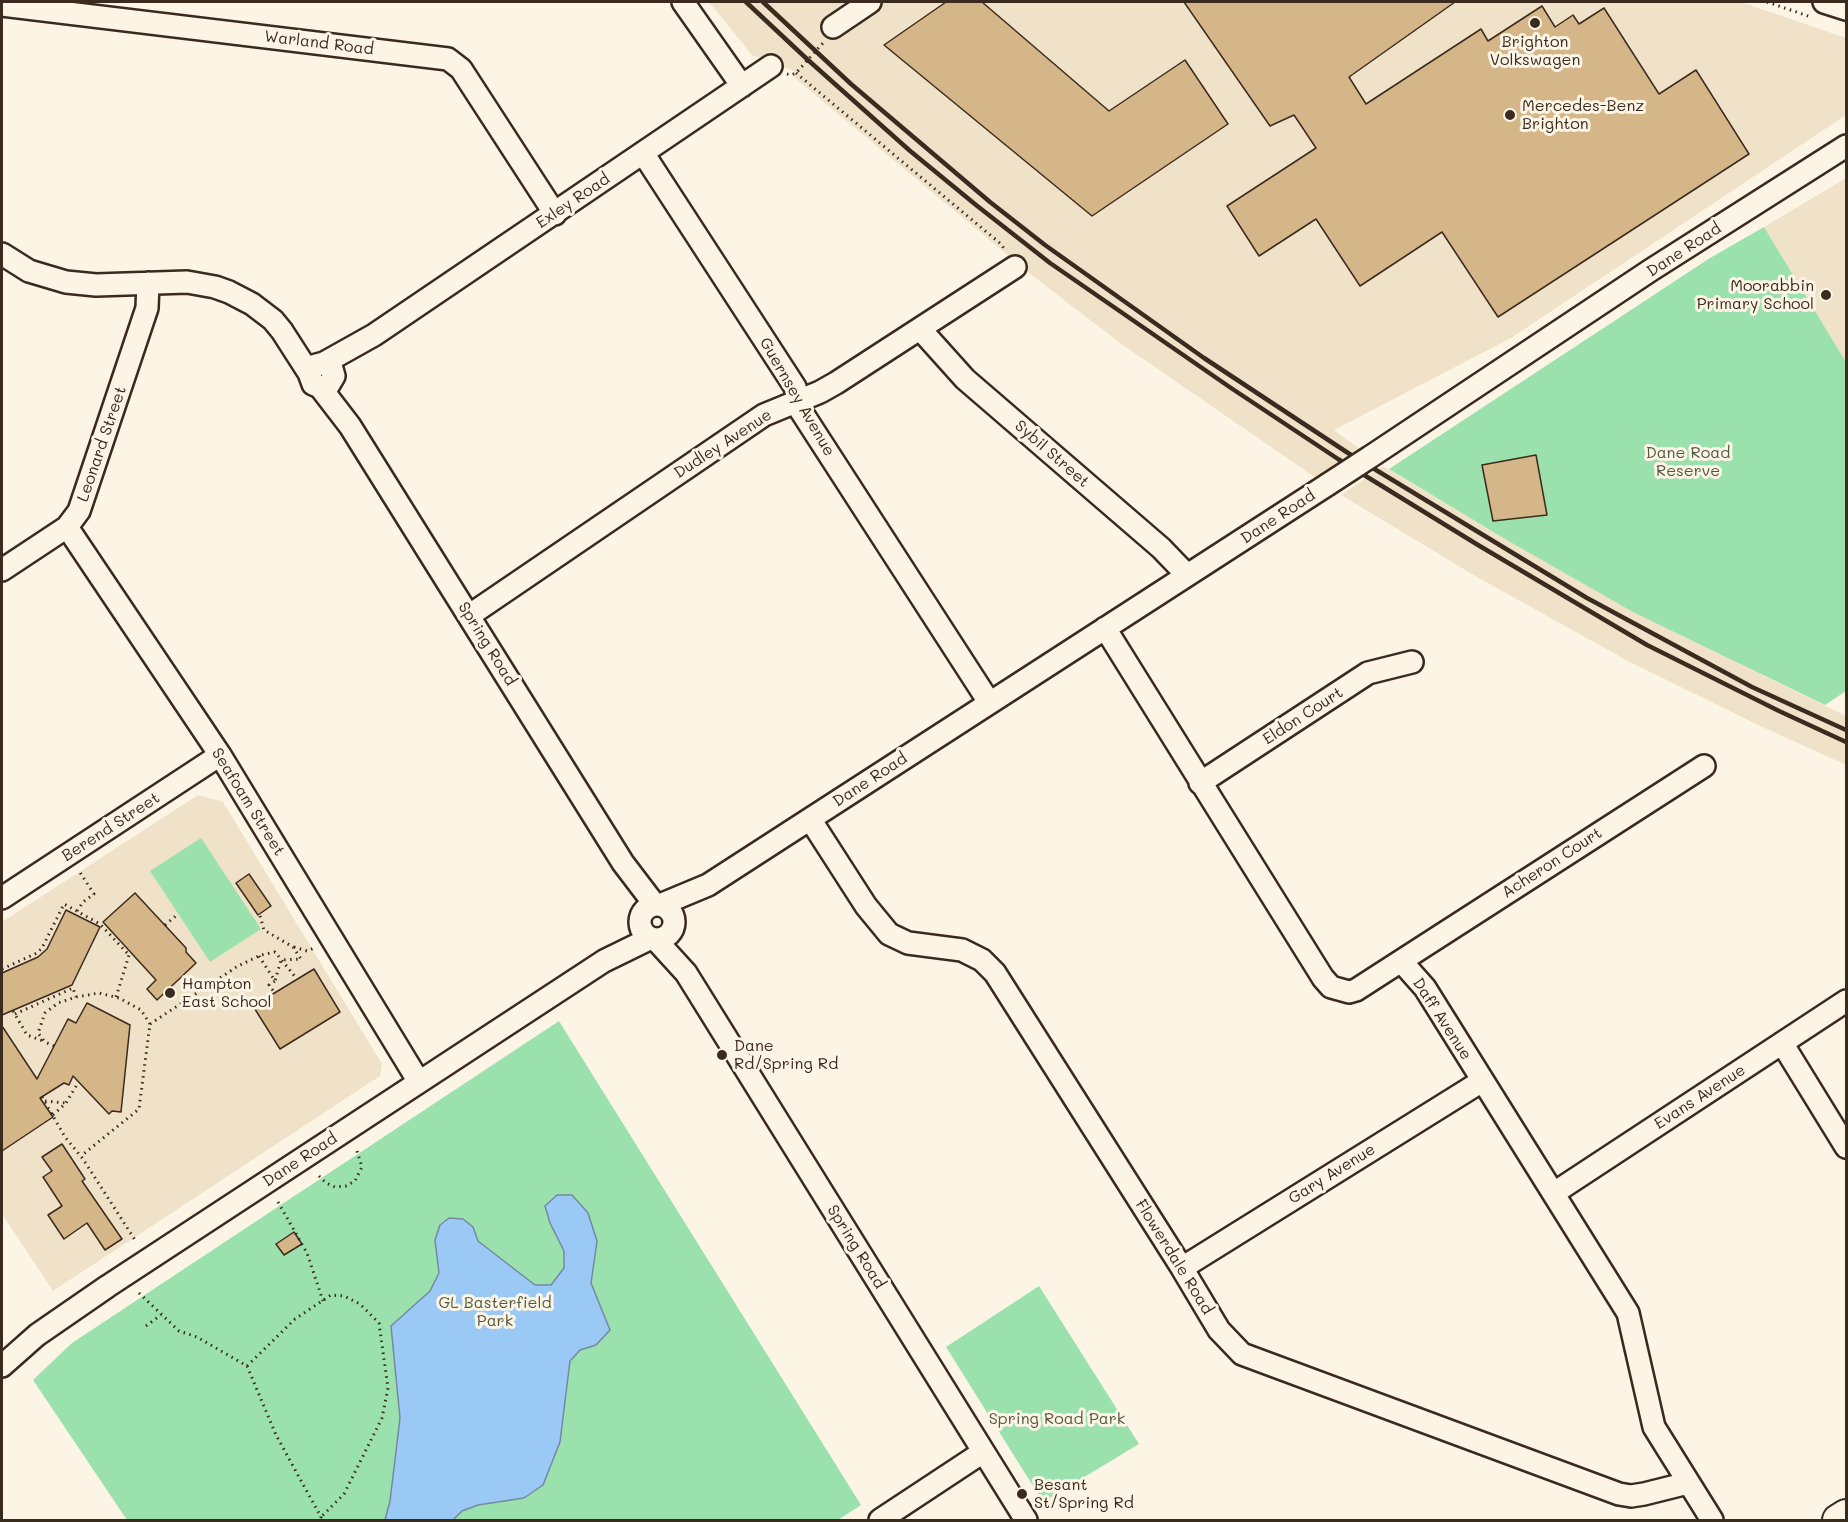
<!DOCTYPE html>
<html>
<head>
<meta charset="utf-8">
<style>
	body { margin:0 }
	#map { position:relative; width:1848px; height:1522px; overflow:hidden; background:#fcf5e5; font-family:Mali,sans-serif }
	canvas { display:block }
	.frame { position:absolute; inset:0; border:3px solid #3b2a1e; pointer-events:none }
</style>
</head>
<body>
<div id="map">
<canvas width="1848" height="1522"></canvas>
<div class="frame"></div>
</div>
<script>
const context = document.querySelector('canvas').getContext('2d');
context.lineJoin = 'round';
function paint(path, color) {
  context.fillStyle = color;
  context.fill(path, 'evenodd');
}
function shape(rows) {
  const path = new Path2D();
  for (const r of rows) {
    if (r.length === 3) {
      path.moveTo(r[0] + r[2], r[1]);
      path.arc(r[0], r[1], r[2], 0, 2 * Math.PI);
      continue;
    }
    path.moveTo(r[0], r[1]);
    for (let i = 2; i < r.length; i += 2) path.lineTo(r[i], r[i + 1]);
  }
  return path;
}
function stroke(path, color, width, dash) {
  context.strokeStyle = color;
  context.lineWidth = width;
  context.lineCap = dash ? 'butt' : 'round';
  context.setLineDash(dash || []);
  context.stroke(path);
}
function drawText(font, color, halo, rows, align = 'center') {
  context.font = font + ' Mali,sans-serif';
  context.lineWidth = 6;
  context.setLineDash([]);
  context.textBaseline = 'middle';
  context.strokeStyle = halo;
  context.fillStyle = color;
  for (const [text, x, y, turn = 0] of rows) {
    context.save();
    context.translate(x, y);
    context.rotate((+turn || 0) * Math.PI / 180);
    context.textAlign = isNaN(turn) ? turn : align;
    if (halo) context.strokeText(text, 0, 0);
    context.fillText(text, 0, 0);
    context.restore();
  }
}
const built = shape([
	[709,2,1741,2,1846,38,1846,115,1511,338,1334,430,1361,450,1316,478,1120,343,1033,276,795,78,794,71,752,55],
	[1846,178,1846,362,1764,227],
	[1383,466,1505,539,1760,674,1846,716,1846,765,1756,724,1628,661,1477,577,1341,495],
	[198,795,223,802,382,1064,380,1076,53,1291,2,1214,2,922]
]);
const green = shape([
	[1764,227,1846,362,1846,691,1825,705,1633,612,1505,539,1389,469,1710,258],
	[201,838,261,929,210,962,150,871],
	[559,1021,861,1505,838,1520,127,1520,33,1380,72,1343],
	[1039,1286,1139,1444,1043,1502,946,1347]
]);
const water = shape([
	[557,1195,572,1195,588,1213,597,1241,591,1283,610,1330,596,1345,580,1350,570,1361,560,1442,543,1485,524,1498,478,1505,462,1511,453,1520,385,1520,390,1501,400,1418,391,1326,430,1291,439,1273,435,1240,440,1225,449,1218,463,1219,473,1227,478,1241,535,1285,551,1285,564,1268,564,1251,550,1223,545,1206,557,1195]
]);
const building = shape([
	[946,2,982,2,1109,111,1185,60,1228,124,1092,216,884,45,946,2],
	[1184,2,1455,2,1349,77,1366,104,1481,29,1488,41,1542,6,1555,27,1573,15,1579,24,1604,8,1659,94,1696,70,1749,154,1498,317,1442,232,1360,286,1316,219,1259,256,1227,206,1316,148,1294,115,1270,126,1184,2],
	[1536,455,1547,515,1493,521,1482,465,1536,455],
	[249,874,271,906,258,915,236,883,249,874],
	[135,893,186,948,186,952,196,963,157,1000,147,989,156,980,103,922,135,893],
	[66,910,100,927,72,985,2,1015,2,973,38,957,47,949,66,910],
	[314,969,340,1012,280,1049,253,1006,314,969],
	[87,1003,130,1025,121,1112,112,1111,109,1114,73,1076,69,1085,64,1083,40,1098,53,1117,2,1151,2,1026,37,1079,68,1019,76,1023,87,1003],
	[62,1144,85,1179,82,1181,122,1239,105,1250,87,1223,64,1239,48,1215,62,1206,43,1177,52,1171,42,1157,62,1144],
	[294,1232,302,1244,284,1255,276,1244,294,1232]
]);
const path = shape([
	[1767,2,1811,17],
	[796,73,1001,244,1005,250],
	[787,74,791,75,796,73,823,43],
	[77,911,83,902,94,894,79,871],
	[260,916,264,930,293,947,301,959,281,960,275,981],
	[165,925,178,914],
	[294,947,307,951,314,948],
	[259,956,275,981,269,985,275,993],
	[2,969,37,953,42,948,64,904,100,924,129,955],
	[116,997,130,952],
	[13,1011,27,1035,43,1041],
	[15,1014,73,988,76,997],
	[150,1024,238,966,261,955,275,952,297,979],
	[54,1046,45,1042,38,1033,45,1013,58,1003,76,997,99,993,119,998,141,1010,150,1024,139,1109,81,1156],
	[42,1097,65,1137,83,1159,135,1240],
	[45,1101,66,1103],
	[53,1115,66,1103,78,1083],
	[319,1176,326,1183,335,1187,346,1186,355,1181,362,1167,357,1151],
	[278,1202,307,1253,323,1301],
	[139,1293,179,1331,197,1337,247,1366,276,1435,321,1517,319,1520],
	[146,1326,161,1315],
	[247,1366,295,1319,331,1295,344,1296,360,1304,379,1323,388,1388,382,1418,344,1494,321,1517]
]);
const street = shape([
	[683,2,742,86],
	[1824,2,1846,9],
	[2,5,448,59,461,69,555,214],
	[833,27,870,2],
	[643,153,795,387,801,411,989,702],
	[2,254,29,271,66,282,96,285,187,282,215,287,229,292,252,304,273,320,282,331,309,373,313,384,320,387,328,386,334,376,332,369,324,363,313,366,309,373],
	[921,330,965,379,1161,548,1187,575],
	[324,363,374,335,771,66],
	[320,387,350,426,623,863,655,905],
	[1370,457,1651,270,1846,146],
	[67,527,220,755,419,1082],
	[2,570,67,527,79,511,147,308,148,283],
	[470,615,764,415,820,392,836,383,1015,267],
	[1105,628,1323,978,1331,987,1349,992,1356,990,1401,961,1425,988,1628,1313,1654,1427,1712,1520],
	[1200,783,1368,673,1412,662],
	[810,819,866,906,889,934,908,943,962,950,982,960,995,973,1182,1268,1219,1330,1242,1354,1619,1494,1631,1496,1644,1494,1688,1483],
	[2,898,220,755],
	[660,905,708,885,1327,485],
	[657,922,17],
	[655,939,686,973,1026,1520],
	[1401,961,1704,766],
	[1782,1043,1846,1147],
	[1554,1193,1846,1001],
	[1182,1268,1482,1081],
	[2,1366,37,1335,108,1286,604,961,651,938],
	[880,1520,983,1452]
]);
const secondary = shape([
	[1838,1520,1846,1515]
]);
const rail = shape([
	[746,2,808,60,909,150,976,205,1050,263,1231,388,1338,459,1478,545,1647,645,1779,711,1846,742],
	[763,2,851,84,990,202,1045,245,1204,358,1348,453,1587,598,1752,687,1846,730]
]);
const streetBridge = shape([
	[1327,485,1370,457]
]);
const markers = [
	[1535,23,6,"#3b2a1e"],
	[1510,115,6,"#3b2a1e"],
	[1826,295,6,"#3b2a1e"],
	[170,993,6,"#3b2a1e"],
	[722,1055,6,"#3b2a1e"],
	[1022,1494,6,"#3b2a1e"]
];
const poiNames = [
	["Brighton",1535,42,"center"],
	["Volkswagen",1535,60,"center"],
	["Mercedes-Benz",1522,106],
	["Brighton",1522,124],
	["Moorabbin",1814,286,"right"],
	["Primary School",1814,304,"right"],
	["Hampton",182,984],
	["East School",182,1002],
	["Dane",734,1046],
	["Rd/Spring Rd",734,1064],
	["Besant",1034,1485],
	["St/Spring Rd",1034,1503]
];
const streetNames = [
	["Warland Road",319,43,7],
	["Exley Road",573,201,-34],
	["Dane Road",1684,250,-33],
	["Guernsey Avenue",797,397,60],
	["Leonard Street",102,444,-71],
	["Dudley Avenue",723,444,-33],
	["Sybil Street",1052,454,41],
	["Dane Road",1278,517,-33],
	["Spring Road",487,644,58],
	["Eldon Court",1303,716,-33],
	["Dane Road",870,780,-33],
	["Seafoam Street",248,802,58],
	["Berend Street",111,827,-33],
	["Acheron Court",1552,863,-33],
	["Daff Avenue",1442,1019,57],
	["Evans Avenue",1700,1097,-33],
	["Dane Road",300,1160,-33],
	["Gary Avenue",1332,1174,-32],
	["Spring Road",856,1247,58],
	["Flowerdale Road",1174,1257,58]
];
const parkNames = [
	["Dane Road",1688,453],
	["Reserve",1688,471],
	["GL Basterfield",495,1303],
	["Park",495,1321],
	["Spring Road Park",1057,1419]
];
paint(built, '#f0e2c9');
paint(green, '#9be1ad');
paint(water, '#9bc9f6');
stroke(water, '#7589a0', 1.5);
paint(building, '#d5b688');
stroke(building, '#3b2a1e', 1.5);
stroke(street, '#3b2a1e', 26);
stroke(secondary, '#3b2a1e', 34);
stroke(path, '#3b2a1e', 3, [1.5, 4.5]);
stroke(street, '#fcf5e5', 21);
stroke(secondary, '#fcf5e5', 30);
stroke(rail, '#3b2a1e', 4.5);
stroke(streetBridge, '#3b2a1e', 26, []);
stroke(streetBridge, '#fcf5e5', 21);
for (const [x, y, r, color] of markers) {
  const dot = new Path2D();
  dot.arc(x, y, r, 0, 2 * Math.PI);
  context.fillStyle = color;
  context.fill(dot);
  stroke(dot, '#fcf5e5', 2);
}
drawText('16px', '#3b2a1e', '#fcf5e5', poiNames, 'left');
drawText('16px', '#3b2a1e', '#fcf5e5', streetNames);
drawText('16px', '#535842', '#fcf5e5', parkNames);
</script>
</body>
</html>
